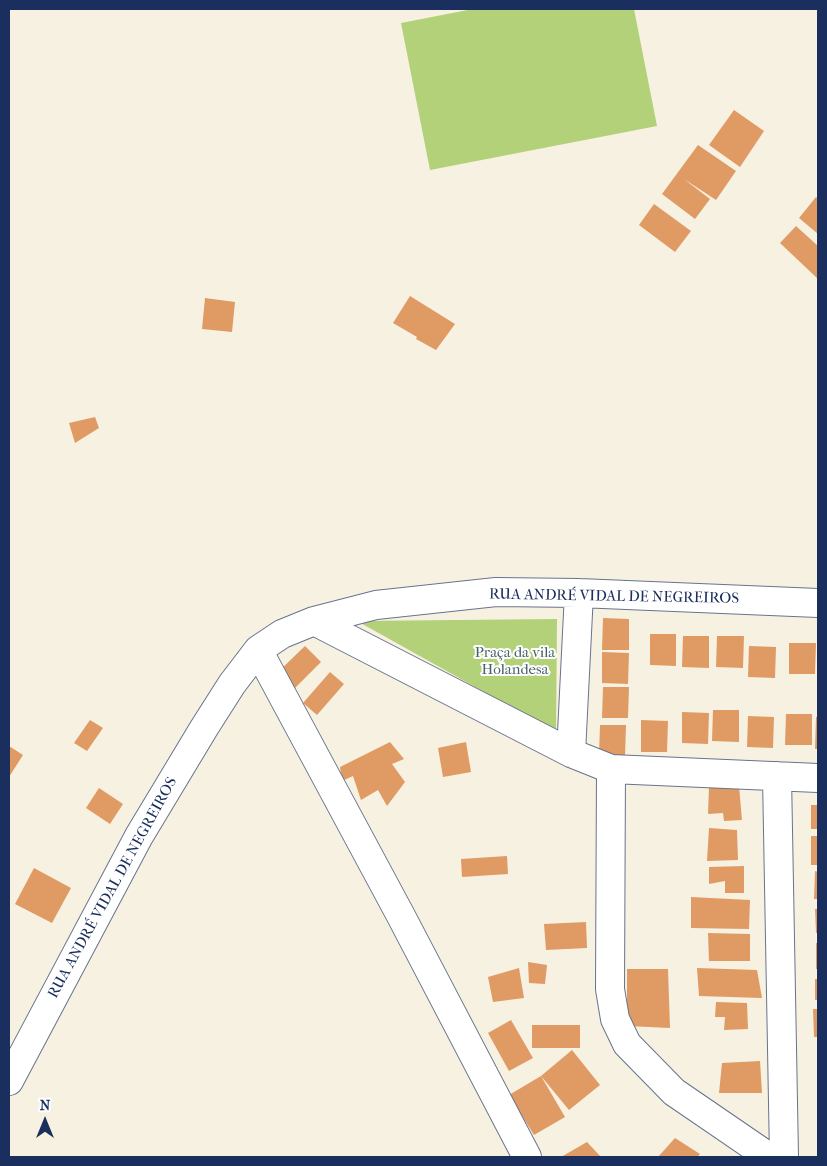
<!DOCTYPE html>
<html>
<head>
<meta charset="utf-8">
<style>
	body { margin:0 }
	#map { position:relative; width:827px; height:1166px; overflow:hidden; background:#f7f1e2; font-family:"IM FELL French Canon",serif }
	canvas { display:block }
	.frame { position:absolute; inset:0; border:10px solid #1b2f5e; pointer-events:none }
	.north { position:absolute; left:20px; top:1096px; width:50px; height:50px; -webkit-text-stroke:4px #fff; paint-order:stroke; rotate:0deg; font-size:14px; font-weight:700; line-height:20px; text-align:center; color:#1b2f5e }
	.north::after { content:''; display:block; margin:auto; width:18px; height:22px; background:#1b2f5e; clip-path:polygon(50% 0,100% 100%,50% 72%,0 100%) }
</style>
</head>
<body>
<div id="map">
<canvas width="827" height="1166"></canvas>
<div class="frame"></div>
<div class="north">N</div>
</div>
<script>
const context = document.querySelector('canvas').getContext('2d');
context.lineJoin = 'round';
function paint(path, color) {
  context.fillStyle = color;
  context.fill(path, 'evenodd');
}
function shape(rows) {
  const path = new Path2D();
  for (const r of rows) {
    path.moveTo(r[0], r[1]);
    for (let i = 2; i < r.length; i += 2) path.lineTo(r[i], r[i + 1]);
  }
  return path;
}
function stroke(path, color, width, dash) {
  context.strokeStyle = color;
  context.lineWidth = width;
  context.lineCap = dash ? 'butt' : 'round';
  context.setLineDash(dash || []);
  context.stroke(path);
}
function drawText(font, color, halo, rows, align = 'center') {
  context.font = font + ' "IM FELL French Canon",serif';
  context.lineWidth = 4;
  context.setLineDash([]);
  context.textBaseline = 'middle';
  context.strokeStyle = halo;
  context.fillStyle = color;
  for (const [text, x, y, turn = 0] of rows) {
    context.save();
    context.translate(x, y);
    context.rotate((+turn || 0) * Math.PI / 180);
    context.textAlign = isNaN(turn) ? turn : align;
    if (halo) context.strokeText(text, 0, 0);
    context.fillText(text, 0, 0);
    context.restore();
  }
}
const green = shape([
	[473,9,634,9,657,126,430,170,401,23],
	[557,619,556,732,357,621]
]);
const building = shape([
	[734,110,764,131,740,167,709,145],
	[698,145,736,171,716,200,684,179,710,199,695,219,662,194],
	[816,197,818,199,818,234,799,218],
	[654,204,691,231,675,252,639,225],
	[796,226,818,246,818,279,780,243],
	[410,296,455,324,436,350,416,339,417,337,393,323],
	[205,298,235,302,232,332,202,329],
	[95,417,99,428,75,443,69,423],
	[603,618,629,619,629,650,602,650],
	[650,634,676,634,676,666,650,665],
	[683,636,709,636,709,668,682,667],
	[717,636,744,636,743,668,716,667],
	[789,643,816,643,815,674,789,674],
	[305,646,321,662,292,691,276,674],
	[749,646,776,647,775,678,748,677],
	[602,652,629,653,628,684,602,683],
	[330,672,344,684,317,715,303,703],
	[603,687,629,687,628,718,602,718],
	[713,710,739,710,739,742,712,741],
	[682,712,709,713,708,744,682,743],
	[786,714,812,714,812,745,785,745],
	[748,716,774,717,773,748,747,747],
	[816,717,818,717,818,749,815,749],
	[90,720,103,728,87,751,74,743],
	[641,720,668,721,667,752,641,752],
	[600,725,626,725,625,757,599,756],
	[390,742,404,759,392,764,405,782,387,806,378,790,361,800,353,776,342,781,340,767],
	[466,742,471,772,443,777,438,748],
	[9,746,23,755,9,777],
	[739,786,742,820,724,821,723,813,708,814,709,787],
	[99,788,123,804,110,824,86,808],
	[811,805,818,805,818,829,811,829],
	[709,828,737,830,738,860,707,861],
	[811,836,818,836,818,865,811,865],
	[507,856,508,874,462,877,461,859],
	[744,866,744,893,725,893,725,881,709,884,709,867],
	[34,868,71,888,52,923,15,904],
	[815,871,818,872,818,899,814,899],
	[691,897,750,900,749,929,691,928],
	[815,909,818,909,818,933,816,933],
	[586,922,587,948,546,950,544,924],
	[708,933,750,934,750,961,709,961],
	[816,943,818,943,818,969,816,969],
	[528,962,547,965,545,984,529,983],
	[519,968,524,998,493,1002,488,977],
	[697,968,757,970,762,998,699,996],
	[627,969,668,969,670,1028,627,1026],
	[815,979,818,979,818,1000,815,1000],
	[716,1002,747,1003,748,1029,724,1030,725,1017,715,1017],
	[813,1009,818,1009,818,1037,814,1037],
	[511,1020,533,1058,509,1071,488,1033],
	[532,1025,580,1025,580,1048,532,1048],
	[572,1050,600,1085,569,1110,541,1076,565,1117,534,1135,509,1095,541,1076],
	[760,1061,762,1093,719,1093,722,1063],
	[675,1138,700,1154,697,1157,658,1157],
	[587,1142,601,1157,561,1157]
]);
const minor = shape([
	[314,621,571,753,611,769,818,778],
	[258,650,401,916,527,1157],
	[571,753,579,593],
	[611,769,610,989,615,1019,627,1044,674,1092,769,1157],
	[777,776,784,1157],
	[9,1081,139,836,204,728,232,684,258,650,282,634,314,621,376,605,496,592,579,593,818,603]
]);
const streetNames = [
	["RUA ANDRÉ VIDAL DE NEGREIROS",614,597,1],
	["RUA ANDRÉ VIDAL DE NEGREIROS",113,888,-61]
];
const parkNames = [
	["Praça da vila",515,653],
	["Holandesa",515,670]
];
paint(green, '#b2d178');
paint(building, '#e09a63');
stroke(minor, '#68738c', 30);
stroke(minor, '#fff', 28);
drawText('15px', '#1b2f5e', '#fff', streetNames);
drawText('15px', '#486066', '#fff', parkNames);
</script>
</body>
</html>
